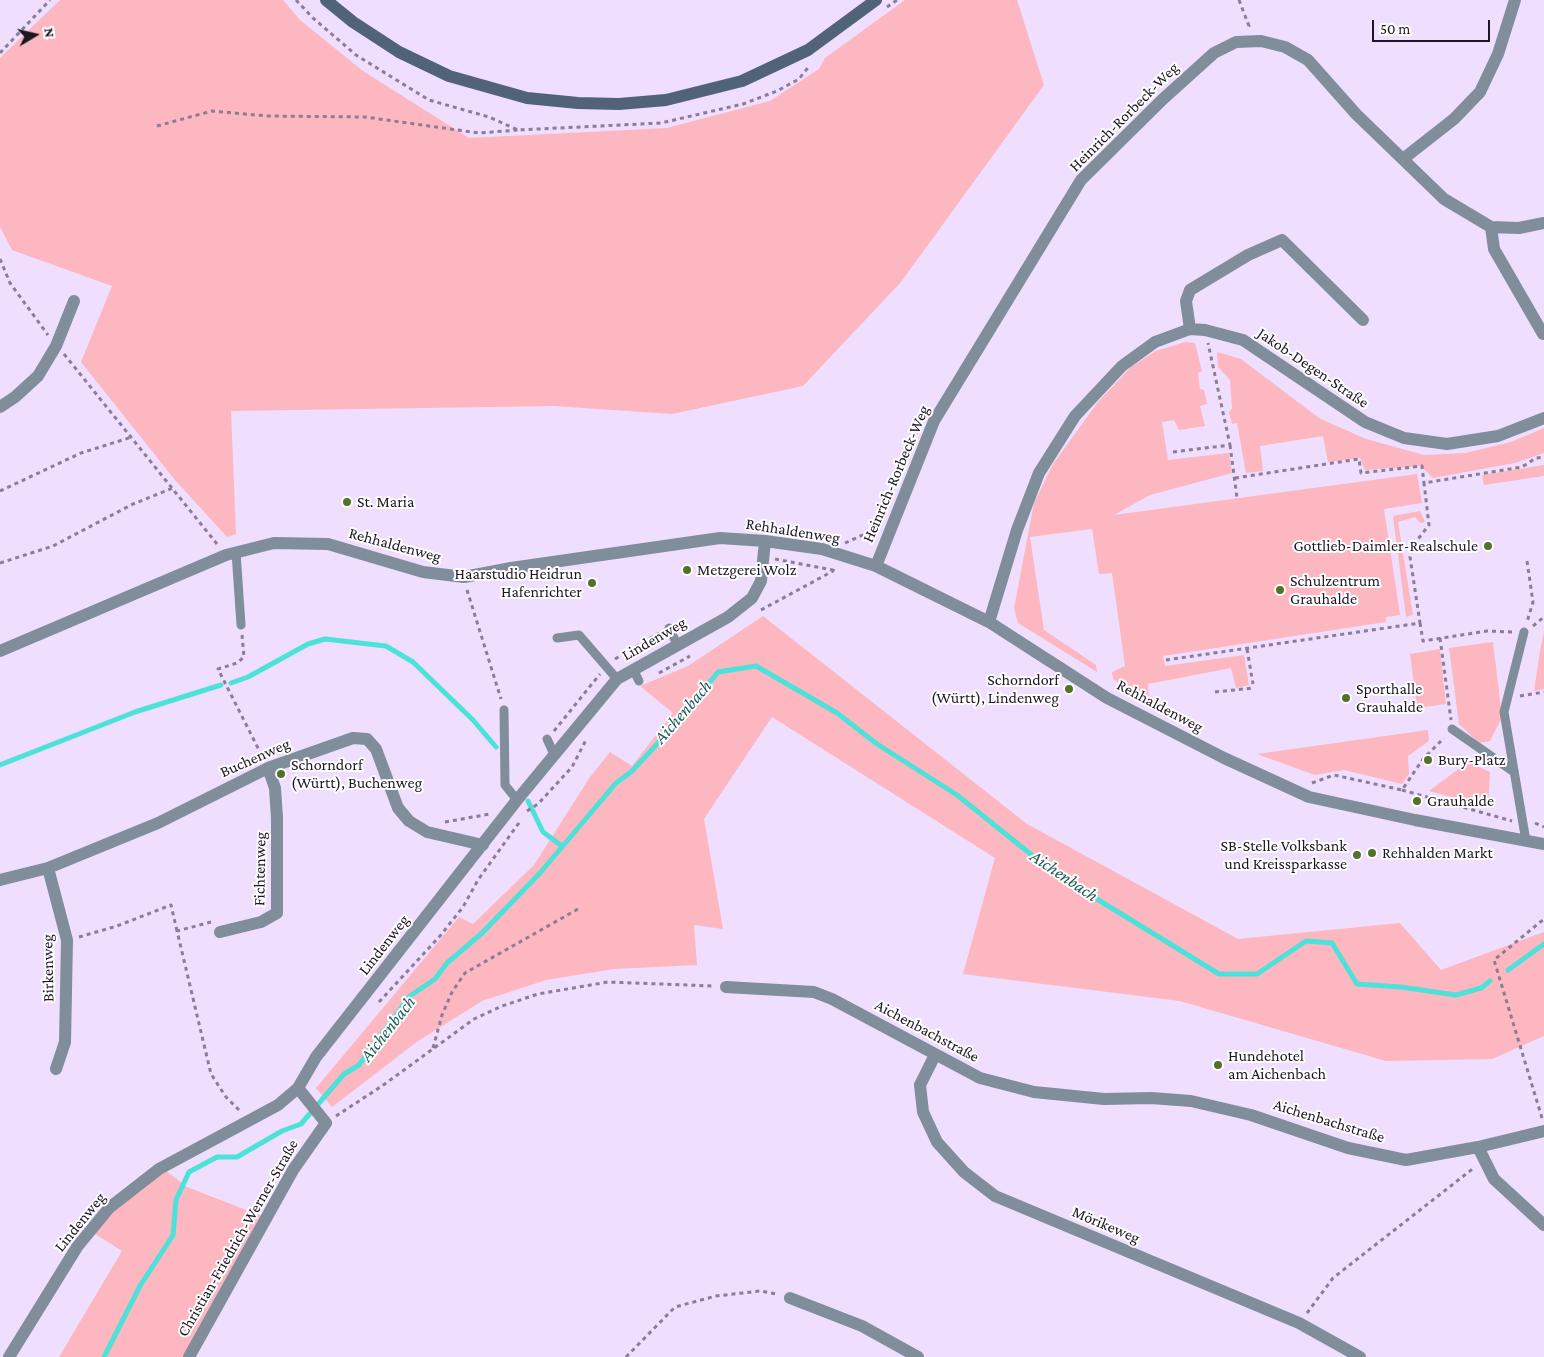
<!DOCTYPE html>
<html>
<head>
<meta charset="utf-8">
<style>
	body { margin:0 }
	#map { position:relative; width:1544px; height:1357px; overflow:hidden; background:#efdefe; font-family:"Crimson Pro",serif }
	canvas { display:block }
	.north { position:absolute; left:10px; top:10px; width:50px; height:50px; -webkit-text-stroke:4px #fff; paint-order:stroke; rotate:81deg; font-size:14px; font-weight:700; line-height:20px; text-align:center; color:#1d1523 }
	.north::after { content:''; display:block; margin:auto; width:18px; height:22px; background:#1d1523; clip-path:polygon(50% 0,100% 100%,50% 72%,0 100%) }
	.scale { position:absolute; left:1372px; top:20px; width:118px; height:22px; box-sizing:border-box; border:2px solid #1d1523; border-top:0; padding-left:6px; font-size:15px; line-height:18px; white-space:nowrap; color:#1d1523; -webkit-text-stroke:4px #fff; paint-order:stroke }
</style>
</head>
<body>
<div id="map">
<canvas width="1544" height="1357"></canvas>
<div class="north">N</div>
<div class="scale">50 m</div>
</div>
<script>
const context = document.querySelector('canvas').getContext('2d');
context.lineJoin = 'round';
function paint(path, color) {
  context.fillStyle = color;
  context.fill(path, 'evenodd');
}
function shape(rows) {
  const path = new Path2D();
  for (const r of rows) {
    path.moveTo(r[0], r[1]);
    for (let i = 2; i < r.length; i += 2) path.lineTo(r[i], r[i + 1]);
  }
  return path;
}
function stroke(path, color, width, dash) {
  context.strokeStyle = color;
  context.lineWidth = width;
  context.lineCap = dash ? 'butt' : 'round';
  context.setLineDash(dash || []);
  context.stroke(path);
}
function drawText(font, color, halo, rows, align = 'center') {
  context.font = font + ' "Crimson Pro",serif';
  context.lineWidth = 4;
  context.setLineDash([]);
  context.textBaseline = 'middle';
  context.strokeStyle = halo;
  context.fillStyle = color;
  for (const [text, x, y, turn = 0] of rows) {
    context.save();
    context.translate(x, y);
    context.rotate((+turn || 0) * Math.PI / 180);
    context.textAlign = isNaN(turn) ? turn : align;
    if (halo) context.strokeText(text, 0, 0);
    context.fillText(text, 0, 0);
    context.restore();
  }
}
const green = shape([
	[60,0,283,0,300,20,363,71,469,138,667,128,770,101,819,69,825,58,905,0,1017,0,1044,85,901,282,803,386,672,414,554,406,231,411,236,534,227,537,175,480,81,362,112,286,12,250,0,227,0,58],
	[1185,342,1195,343,1202,371,1198,373,1200,389,1204,390,1207,404,1200,406,1205,426,1179,430,1174,420,1162,422,1168,460,1229,453,1232,473,1150,495,1114,515,1417,474,1422,503,1384,509,1400,615,1386,617,1386,622,1163,656,1165,666,1244,655,1249,685,1236,688,1231,668,1148,684,1149,702,1113,679,1112,672,1125,666,1112,573,1099,574,1092,529,1030,537,1044,630,1096,665,1097,672,1018,623,1014,608,1034,503,1053,464,1098,402,1131,367,1156,351],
	[1217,352,1241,359,1319,418,1366,439,1424,455,1466,453,1511,442,1544,428,1544,453,1515,463,1433,478,1421,466,1365,470,1360,458,1328,462,1323,436,1260,446,1263,471,1246,473,1237,423,1232,424,1229,412,1232,409,1230,380,1218,367],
	[1544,465,1544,476,1484,485,1482,475],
	[1420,511,1425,522,1420,523,1415,517,1398,522,1413,615,1406,617,1393,516],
	[763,616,1027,824,1238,939,1400,923,1441,970,1544,932,1544,1036,1492,1059,1386,1061,1180,1001,963,974,995,858,772,717,704,819,723,929,694,925,697,965,614,969,546,980,482,1001,418,1041,332,1107,316,1088,459,917,473,924,534,865,590,777,610,752,632,766,673,713,640,686,688,666],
	[1544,632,1544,689,1534,691,1540,651],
	[1493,642,1502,717,1490,741,1479,743,1459,724,1449,648],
	[1440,649,1446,704,1417,708,1410,654],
	[1428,730,1429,741,1408,756,1409,774,1402,784,1344,770,1315,775,1257,754],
	[1468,762,1490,772,1488,807,1429,791],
	[165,1170,187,1187,267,1218,191,1357,59,1357,122,1251,92,1232,112,1210]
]);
const stream = shape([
	[231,683,248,677,308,644,325,639,386,646,413,662,473,720,496,747],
	[0,765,135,712,221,685],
	[528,801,543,832,562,846],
	[1508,970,1544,944],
	[104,1357,140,1286,173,1235,176,1200,189,1172,217,1157,237,1157,282,1131,301,1124,344,1074,359,1065,410,996,435,979,447,963,482,933,540,873,616,783,631,772,675,725,718,672,756,666,837,713,877,744,957,795,1053,872,1219,974,1257,974,1306,941,1332,943,1357,984,1401,987,1456,995,1481,988,1490,981]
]);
const path = shape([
	[296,0,313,18,356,55,429,100,489,117,518,130,661,123,743,104,777,91,799,79,810,65],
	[1239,0,1249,26,1247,27],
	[887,7,897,0],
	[0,53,50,0],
	[157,126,212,111,267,116,365,117,479,133,518,130],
	[0,259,10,283,48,335],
	[64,354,217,544],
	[1230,445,1237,498],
	[1173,452,1230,445,1208,343],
	[1235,478,1359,459,1361,473,1422,466,1424,483],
	[0,491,81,453,132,437],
	[845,543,876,529],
	[775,559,833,570],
	[1527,561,1533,602,1527,622],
	[0,563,53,546,133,504,173,488],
	[467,590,501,699],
	[761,610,833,571,834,567],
	[1420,623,1423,641,1487,631,1514,632],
	[1533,626,1544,617],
	[242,635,244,657,237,663,218,669,262,756],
	[1440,638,1451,720],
	[1247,649,1253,684],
	[615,659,659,633],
	[1166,660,1420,623,1410,557,1415,543,1429,525,1424,483,1522,467,1536,458,1544,457],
	[659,673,690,656],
	[1215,692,1253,688],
	[1520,696,1544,692],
	[554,731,600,674],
	[1312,783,1334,775,1402,790,1423,759,1444,738],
	[1402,790,1512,821],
	[527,811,538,804,572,767,586,740],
	[445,822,490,814],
	[1535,823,1544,827],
	[211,922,177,931,211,1074,226,1097,240,1111],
	[79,937,117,926,171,905,177,931],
	[379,1002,440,936,463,907,478,880,521,820],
	[433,1048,442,1015,452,992,465,973,578,909],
	[336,1116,382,1086,474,1019,502,1006,538,994,608,982,713,986],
	[1542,1118,1494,960,1544,919],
	[1307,1313,1333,1278,1475,1167],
	[626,1357,675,1307,716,1296,760,1291,777,1294]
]);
const service = shape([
	[236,552,241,625],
	[669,628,677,644],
	[1524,632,1504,712,1526,841],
	[557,638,579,635,617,679],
	[633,669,639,681],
	[504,710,505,785,517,800],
	[1452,729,1514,772],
	[547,739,554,754]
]);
const minor = shape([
	[1403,159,1454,119,1480,92,1498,54,1515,0],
	[1491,227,1494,249,1543,334],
	[1190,329,1186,301,1190,290,1248,255,1282,240,1363,320],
	[0,407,15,397,38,376,56,346,74,301],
	[876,566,934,421,1081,180,1163,99,1214,53,1236,42,1261,41,1285,47,1308,60,1356,114,1444,199,1491,227,1519,228,1544,223],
	[989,622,1017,530,1039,473,1075,416,1122,366,1155,342,1190,329,1205,330,1243,340,1365,422,1404,438,1447,444,1498,436,1544,418],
	[0,651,226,555,274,543,328,544,423,572,464,577,511,568,720,538,765,541,822,549,876,566,989,622,1107,698,1224,758,1309,797,1415,820,1544,844],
	[48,868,67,940,65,1042,56,1069],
	[0,880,48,868,158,823,268,768,353,738,367,739,376,749,398,808,409,821,427,832,483,845],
	[220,932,261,922,277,913,277,818,275,788,268,768],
	[726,987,814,992,832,999,980,1078,1034,1092,1104,1099,1151,1098,1191,1101,1251,1115,1348,1148,1406,1160,1478,1147,1544,1131],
	[935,1055,920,1085,923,1112,937,1142,964,1172,995,1196,1299,1323,1360,1357],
	[1478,1147,1494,1179,1544,1225],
	[790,1298,862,1326,918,1357],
	[9,1357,77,1247,109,1208,159,1169,278,1105,298,1088,316,1057,517,800,617,679,728,617,752,598,761,581,765,541],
	[189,1357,293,1170,326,1123,298,1088]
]);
const secondary = shape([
	[326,0,353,22,399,52,449,76,527,98,578,103,619,104,666,100,742,81,808,50,876,0]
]);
const markers = [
	[347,502,5,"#527228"],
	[1488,546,5,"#527228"],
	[687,570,5,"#527228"],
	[592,583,5,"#527228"],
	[1280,590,5,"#527228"],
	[1069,689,5,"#527228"],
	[1346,698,5,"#527228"],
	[1428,760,5,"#527228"],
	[281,774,5,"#527228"],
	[1417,801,5,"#527228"],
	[1372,853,5,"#527228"],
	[1357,855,5,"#527228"],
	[1218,1065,5,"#527228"]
];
const streetNames = [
	["Heinrich-Rorbeck-Weg",1124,117,-45],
	["Jakob-Degen-Straße",1313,368,34],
	["Heinrich-Rorbeck-Weg",896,474,-67],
	["Rehhaldenweg",793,531,9],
	["Rehhaldenweg",395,545,15],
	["Lindenweg",654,639,-30],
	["Rehhaldenweg",1160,706,28],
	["Buchenweg",255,758,-24],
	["Fichtenweg",260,869,-89],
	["Lindenweg",384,945,-52],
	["Birkenweg",48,968,-91],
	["Aichenbachstraße",927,1031,28],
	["Aichenbachstraße",1329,1121,17],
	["Lindenweg",80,1222,-51],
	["Mörikeweg",1106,1225,23],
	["Christian-Friedrich-Werner-Straße",238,1238,-60]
];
const poiNames = [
	["St. Maria",357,502],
	["Gottlieb-Daimler-Realschule",1478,546,"right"],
	["Metzgerei Wolz",697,570],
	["Haarstudio Heidrun",582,574,"right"],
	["Hafenrichter",582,592,"right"],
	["Schulzentrum",1290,581],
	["Grauhalde",1290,599],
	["Schorndorf",1059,680,"right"],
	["(Württ), Lindenweg",1059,698,"right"],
	["Sporthalle",1356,689],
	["Grauhalde",1356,707],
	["Bury-Platz",1438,760],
	["Schorndorf",291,765],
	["(Württ), Buchenweg",291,783],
	["Grauhalde",1427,801],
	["SB-Stelle Volksbank",1347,846,"right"],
	["und Kreissparkasse",1347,864,"right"],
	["Rehhalden Markt",1382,853],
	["Hundehotel",1228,1056],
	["am Aichenbach",1228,1074]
];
const waterNames = [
	["Aichenbach",683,712,-49],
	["Aichenbach",1064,876,34],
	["Aichenbach",388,1029,-52]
];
paint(green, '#fcb7c1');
stroke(stream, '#4ce2d9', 5);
stroke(path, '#8a7d95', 3, [4, 4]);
stroke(service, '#808d9b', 9);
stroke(minor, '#808d9b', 12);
stroke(secondary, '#506377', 12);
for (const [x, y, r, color] of markers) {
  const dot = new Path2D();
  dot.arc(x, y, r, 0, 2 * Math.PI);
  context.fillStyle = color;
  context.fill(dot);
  stroke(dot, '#fff', 2);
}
drawText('16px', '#1d1523', '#fff', streetNames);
drawText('16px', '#1d1523', '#fff', poiNames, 'left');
drawText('italic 18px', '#1f5d59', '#fff', waterNames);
</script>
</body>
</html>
